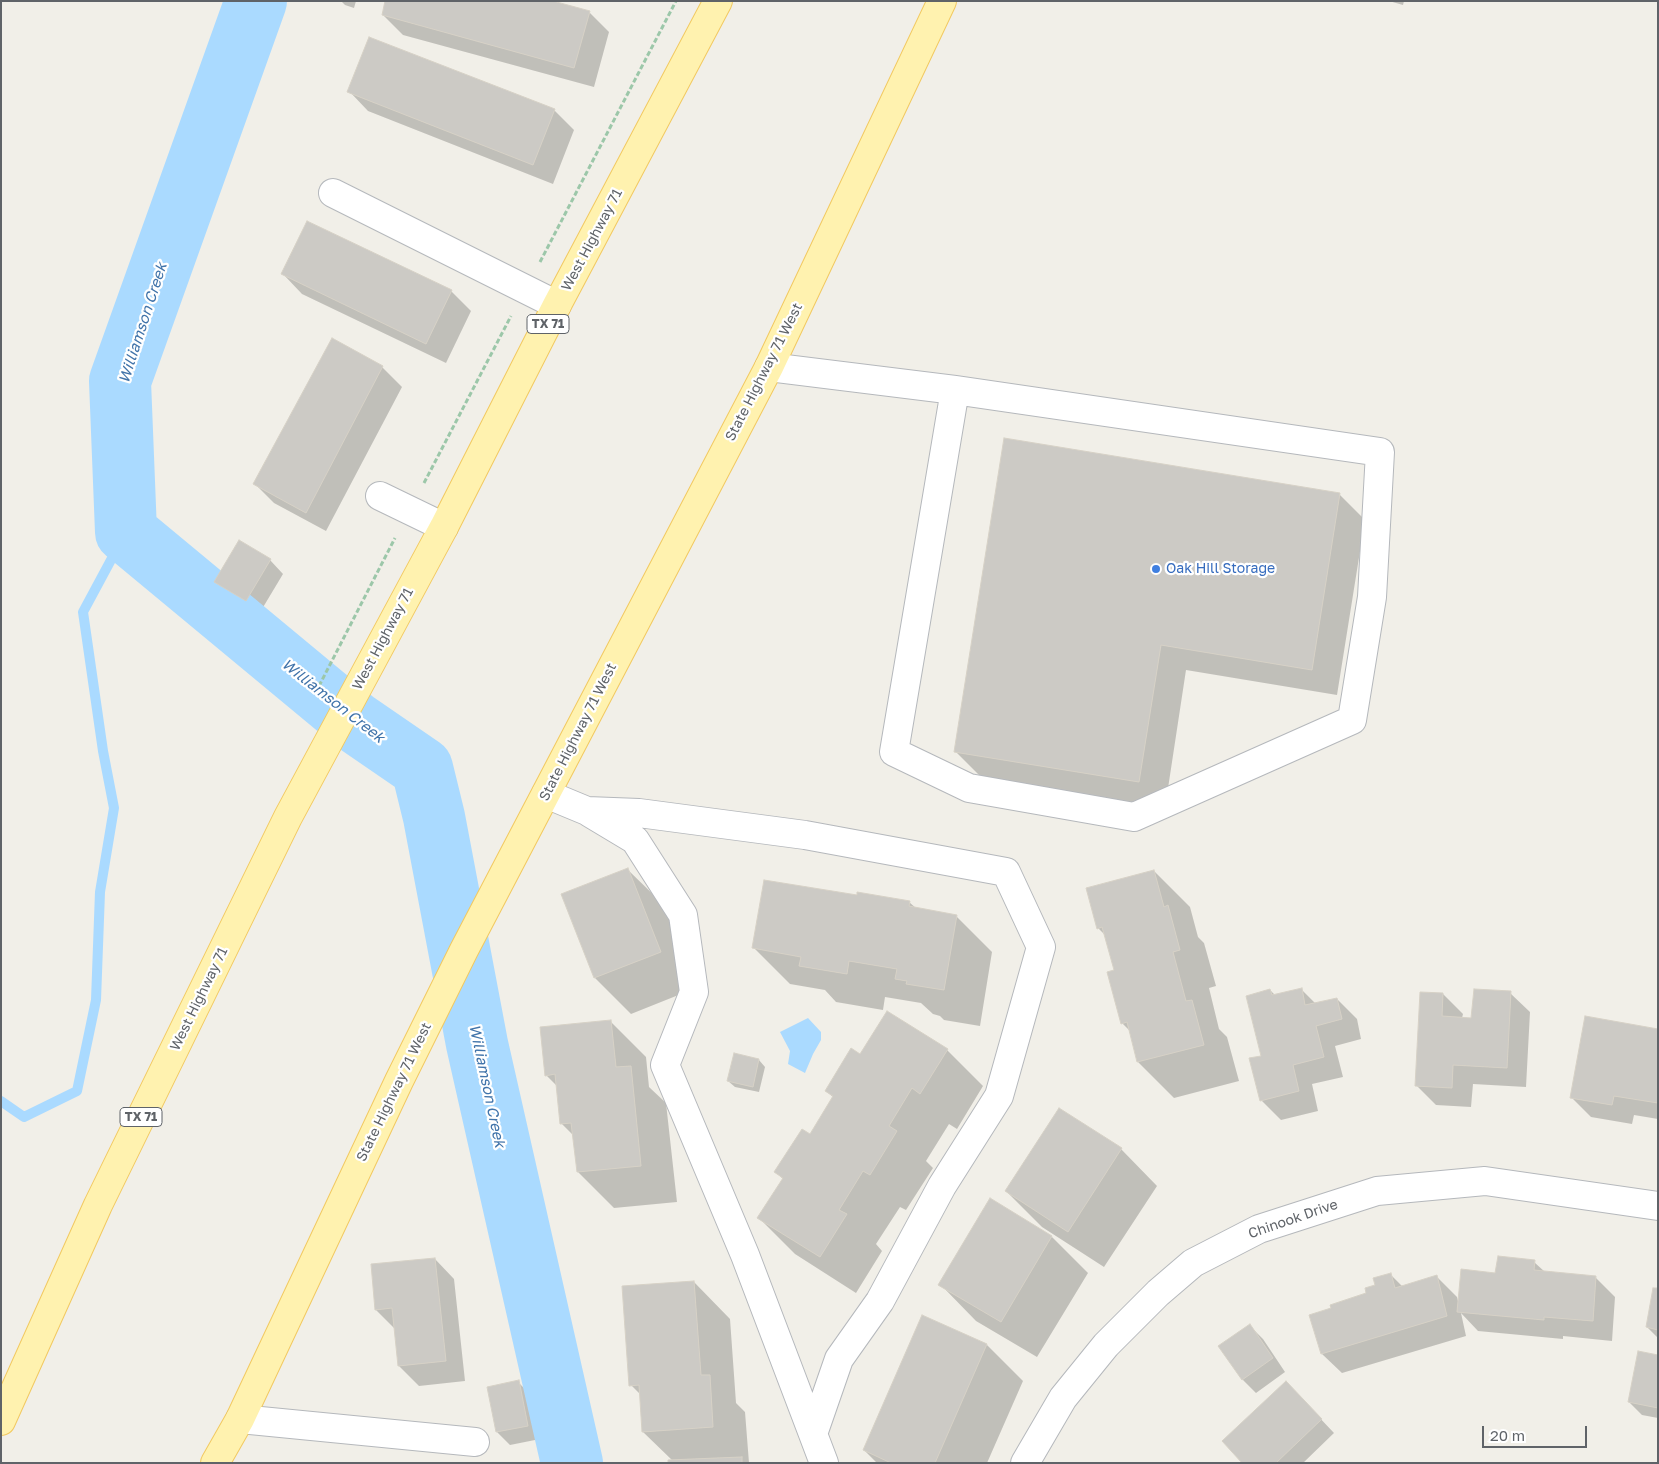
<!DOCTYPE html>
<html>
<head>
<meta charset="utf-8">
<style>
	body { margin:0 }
	#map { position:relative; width:1659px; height:1464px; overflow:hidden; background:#f1efe8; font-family:"Golos Text",sans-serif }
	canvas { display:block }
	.frame { position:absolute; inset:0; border:2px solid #5f6368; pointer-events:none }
	.scale { position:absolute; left:1482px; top:1426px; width:105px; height:22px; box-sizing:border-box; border:2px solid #5f6368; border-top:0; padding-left:6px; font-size:15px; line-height:18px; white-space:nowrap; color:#5f6368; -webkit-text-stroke:4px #fff; paint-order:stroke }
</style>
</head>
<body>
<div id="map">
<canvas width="1659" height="1464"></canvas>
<div class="frame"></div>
<div class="scale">20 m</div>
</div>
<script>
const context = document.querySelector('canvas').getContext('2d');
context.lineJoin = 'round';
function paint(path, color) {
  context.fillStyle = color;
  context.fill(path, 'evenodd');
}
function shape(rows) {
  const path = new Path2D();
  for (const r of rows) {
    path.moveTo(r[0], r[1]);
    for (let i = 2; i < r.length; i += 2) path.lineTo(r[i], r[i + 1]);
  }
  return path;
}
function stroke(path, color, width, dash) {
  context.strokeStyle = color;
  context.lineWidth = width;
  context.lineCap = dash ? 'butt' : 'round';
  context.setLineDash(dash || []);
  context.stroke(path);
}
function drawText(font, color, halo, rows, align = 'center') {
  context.font = font + ' "Golos Text",sans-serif';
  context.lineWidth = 4.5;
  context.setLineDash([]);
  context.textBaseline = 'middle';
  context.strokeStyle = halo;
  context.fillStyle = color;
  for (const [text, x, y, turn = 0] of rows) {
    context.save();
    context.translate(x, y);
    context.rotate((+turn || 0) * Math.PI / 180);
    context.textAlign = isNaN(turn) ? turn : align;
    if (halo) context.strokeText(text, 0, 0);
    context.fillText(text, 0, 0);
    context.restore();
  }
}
const water = shape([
	[808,1018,821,1032,821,1040,813,1054,805,1073,788,1064,790,1051,780,1032]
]);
const shadow = shape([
	[341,1,356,1,354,8,345,5],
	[1389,1,1404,1,1403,5],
	[589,12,609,32,594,87,403,35,383,15],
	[369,38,554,110,574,130,553,184,368,111,349,91],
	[307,222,451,291,471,311,446,363,302,294,283,274],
	[382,367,402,387,326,531,274,503,254,483],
	[1339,494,1365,520,1337,695,1186,670,1165,808,981,777,956,752],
	[270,560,283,574,259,614,229,595,215,582],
	[627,869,664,905,696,988,631,1014,595,978],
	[1154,871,1190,907,1198,937,1204,943,1216,986,1209,988,1219,1029,1227,1037,1239,1081,1174,1098,1138,1062,1131,1032,1122,1023,1116,971,1106,936,1098,928],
	[909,902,917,909,956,916,992,952,980,1026,944,1020,940,1016,933,1014,921,1003,885,997,883,1010,836,1002,825,990,790,984,754,948],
	[1301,989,1316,1004,1337,999,1357,1019,1361,1039,1335,1046,1343,1077,1312,1084,1318,1111,1281,1120,1261,1100,1262,1056,1270,990,1276,996],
	[1510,993,1530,1012,1526,1087,1473,1084,1471,1107,1436,1105,1416,1085,1443,994,1463,1014,1462,1018,1473,1019],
	[610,1021,646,1057,649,1087,666,1103,677,1202,614,1208,578,1172,574,1136,561,1123,558,1087,546,1075],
	[1658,1030,1658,1119,1634,1115,1632,1124,1591,1117,1571,1097],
	[947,1050,983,1086,957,1129,949,1124,926,1161,933,1168,906,1210,900,1207,876,1244,882,1251,856,1293,795,1254,759,1218,783,1179,776,1172,810,1135,834,1098,826,1091,860,1056],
	[759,1060,765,1067,759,1092,735,1087,728,1081],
	[1059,1109,1121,1149,1157,1186,1104,1267,1042,1227,1006,1191],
	[1052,1237,1088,1273,1037,1357,976,1321,940,1284],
	[435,1259,454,1279,465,1381,419,1386,399,1366,395,1329,376,1310],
	[1534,1262,1545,1272,1595,1277,1615,1297,1612,1341,1563,1336,1563,1339,1478,1331,1461,1313,1466,1336,1342,1373,1322,1354,1368,1294,1390,1274,1403,1287,1437,1277,1457,1297,1459,1305,1496,1274],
	[694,1282,730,1319,736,1403,745,1412,749,1463,669,1463,673,1461,643,1432,641,1395,631,1385],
	[1658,1290,1658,1338,1647,1327],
	[922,1317,987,1345,1023,1381,987,1463,877,1463,864,1450],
	[1250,1326,1263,1339,1285,1372,1256,1393,1243,1380,1220,1346],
	[1658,1356,1658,1418,1642,1415,1629,1402],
	[518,1382,531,1395,540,1439,510,1445,497,1432],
	[1299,1396,1334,1433,1303,1463,1244,1463]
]);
const stream = shape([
	[1,1101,24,1117,77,1091,96,1000,100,892,114,808,103,751,83,612,126,532]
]);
const river = shape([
	[256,1,120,381,126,532,355,722,422,768,434,817,477,1044,572,1463]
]);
const building = shape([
	[385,1,553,1,590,11,574,68,382,15,385,1],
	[369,37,555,109,533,165,347,92,369,37],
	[307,221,452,290,426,344,281,274,307,221],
	[332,338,383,366,306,513,253,484,332,338],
	[1004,438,1340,493,1312,670,1161,645,1139,782,954,752,1004,438],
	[239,540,271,559,246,601,214,582,239,540],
	[628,868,661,952,594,978,561,894,628,868],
	[1154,870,1164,907,1168,905,1180,950,1173,952,1186,1001,1192,1000,1204,1045,1137,1062,1127,1022,1121,1024,1107,972,1114,970,1102,927,1097,929,1086,888,1154,870],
	[764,880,857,895,857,892,910,901,909,906,957,915,944,990,906,984,907,981,895,979,897,969,849,961,847,974,799,966,801,957,752,948,764,880],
	[1302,988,1305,1005,1337,998,1342,1019,1316,1026,1324,1057,1293,1065,1299,1091,1260,1101,1249,1058,1261,1056,1246,996,1270,989,1272,995,1302,988],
	[1474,989,1511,991,1507,1068,1453,1065,1452,1088,1415,1086,1420,992,1443,993,1442,1016,1471,1018,1474,989],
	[887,1011,948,1049,920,1094,912,1088,889,1126,897,1131,870,1175,863,1171,839,1210,847,1214,820,1257,757,1218,783,1178,774,1172,802,1129,810,1134,833,1096,825,1091,851,1048,860,1054,887,1011],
	[1585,1016,1658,1029,1658,1103,1614,1096,1612,1105,1570,1098,1585,1016],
	[611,1020,616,1067,631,1066,641,1166,577,1172,571,1123,560,1124,555,1074,545,1076,540,1027,611,1020],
	[734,1053,759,1059,753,1087,727,1081,734,1053],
	[1059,1108,1122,1148,1068,1232,1005,1191,1059,1108],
	[990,1198,1052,1236,1001,1322,938,1285,990,1198],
	[1498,1256,1535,1260,1534,1270,1596,1276,1593,1321,1544,1317,1544,1320,1457,1312,1461,1269,1495,1273,1498,1256],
	[435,1258,446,1361,398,1366,392,1308,375,1310,371,1264,435,1258],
	[1391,1273,1395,1288,1437,1275,1447,1316,1321,1354,1309,1315,1331,1308,1330,1305,1366,1293,1365,1288,1375,1285,1373,1278,1391,1273],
	[694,1281,701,1375,710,1375,713,1427,642,1432,639,1385,629,1386,622,1286,694,1281],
	[1653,1288,1658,1288,1658,1330,1646,1327,1653,1288],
	[922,1315,987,1344,935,1463,891,1463,863,1450,922,1315],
	[1250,1324,1273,1358,1242,1380,1218,1346,1250,1324],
	[1638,1351,1658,1355,1658,1408,1628,1402,1638,1351],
	[519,1380,528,1426,496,1432,487,1387,519,1380],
	[1286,1381,1322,1419,1276,1463,1242,1463,1222,1441,1286,1381],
	[742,1457,742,1463,668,1463,668,1460,742,1457]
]);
const path = shape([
	[540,262,676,1],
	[424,483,511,316],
	[319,686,395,538]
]);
const minor = shape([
	[333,193,557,305],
	[769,367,955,390,1380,452,1372,597,1352,720,1134,817,969,788,894,752,955,390],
	[380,496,444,527],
	[546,794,587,811,639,813,805,835,1006,872,1041,947,999,1096,942,1186,880,1301,839,1359,813,1434,824,1463],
	[590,813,635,840,683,915,694,992,665,1065,745,1255,813,1434],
	[240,1419,475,1442],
	[1025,1463,1063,1398,1106,1345,1158,1293,1193,1263,1259,1229,1377,1191,1485,1181,1658,1206]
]);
const major = shape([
	[1,1421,98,1205,288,817,444,527,557,305,718,1],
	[215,1463,240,1419,399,1081,464,950,769,367,942,1]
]);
const markers = [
	[1156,569,5,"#3f7fe0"]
];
const shields = [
	[548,324,42],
	[141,1117,42]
];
const shieldNames = [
	["TX 71",548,324],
	["TX 71",141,1117]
];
const streetNames = [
	["West Highway 71",592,240,-62],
	["State Highway 71 West",764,372,-63],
	["West Highway 71",383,639,-62],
	["State Highway 71 West",578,732,-63],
	["West Highway 71",199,999,-64],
	["State Highway 71 West",394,1092,-64],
	["Chinook Drive",1293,1219,-19]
];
const shopNames = [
	["Oak Hill Storage",1166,569]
];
const waterNames = [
	["Williamson Creek",143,323,-72],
	["Williamson Creek",333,701,38],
	["Williamson Creek",487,1086,78]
];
paint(water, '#aadaff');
paint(shadow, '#0003');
stroke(stream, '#aadaff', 10);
stroke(river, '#aadaff', 62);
paint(building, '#cccac5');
stroke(building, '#d6d1c6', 1);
stroke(minor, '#b5b8bc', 30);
stroke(major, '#f2c960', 30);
stroke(path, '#9cc7a9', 3, [5, 2.5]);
stroke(minor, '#fff', 28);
stroke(major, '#fff2af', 28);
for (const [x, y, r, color] of markers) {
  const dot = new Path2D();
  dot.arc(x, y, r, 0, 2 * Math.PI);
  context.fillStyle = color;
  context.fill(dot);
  stroke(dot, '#fff', 2);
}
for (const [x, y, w] of shields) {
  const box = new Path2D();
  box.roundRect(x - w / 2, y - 9.5, w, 19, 4);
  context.fillStyle = '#fff';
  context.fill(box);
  stroke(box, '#5f6368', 1);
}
drawText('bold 12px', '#5f6368', null, shieldNames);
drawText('14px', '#5f6368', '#fff', streetNames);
drawText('14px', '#366cbe', '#fff', shopNames, 'left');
drawText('italic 15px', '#4174aa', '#fff', waterNames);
</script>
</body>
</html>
